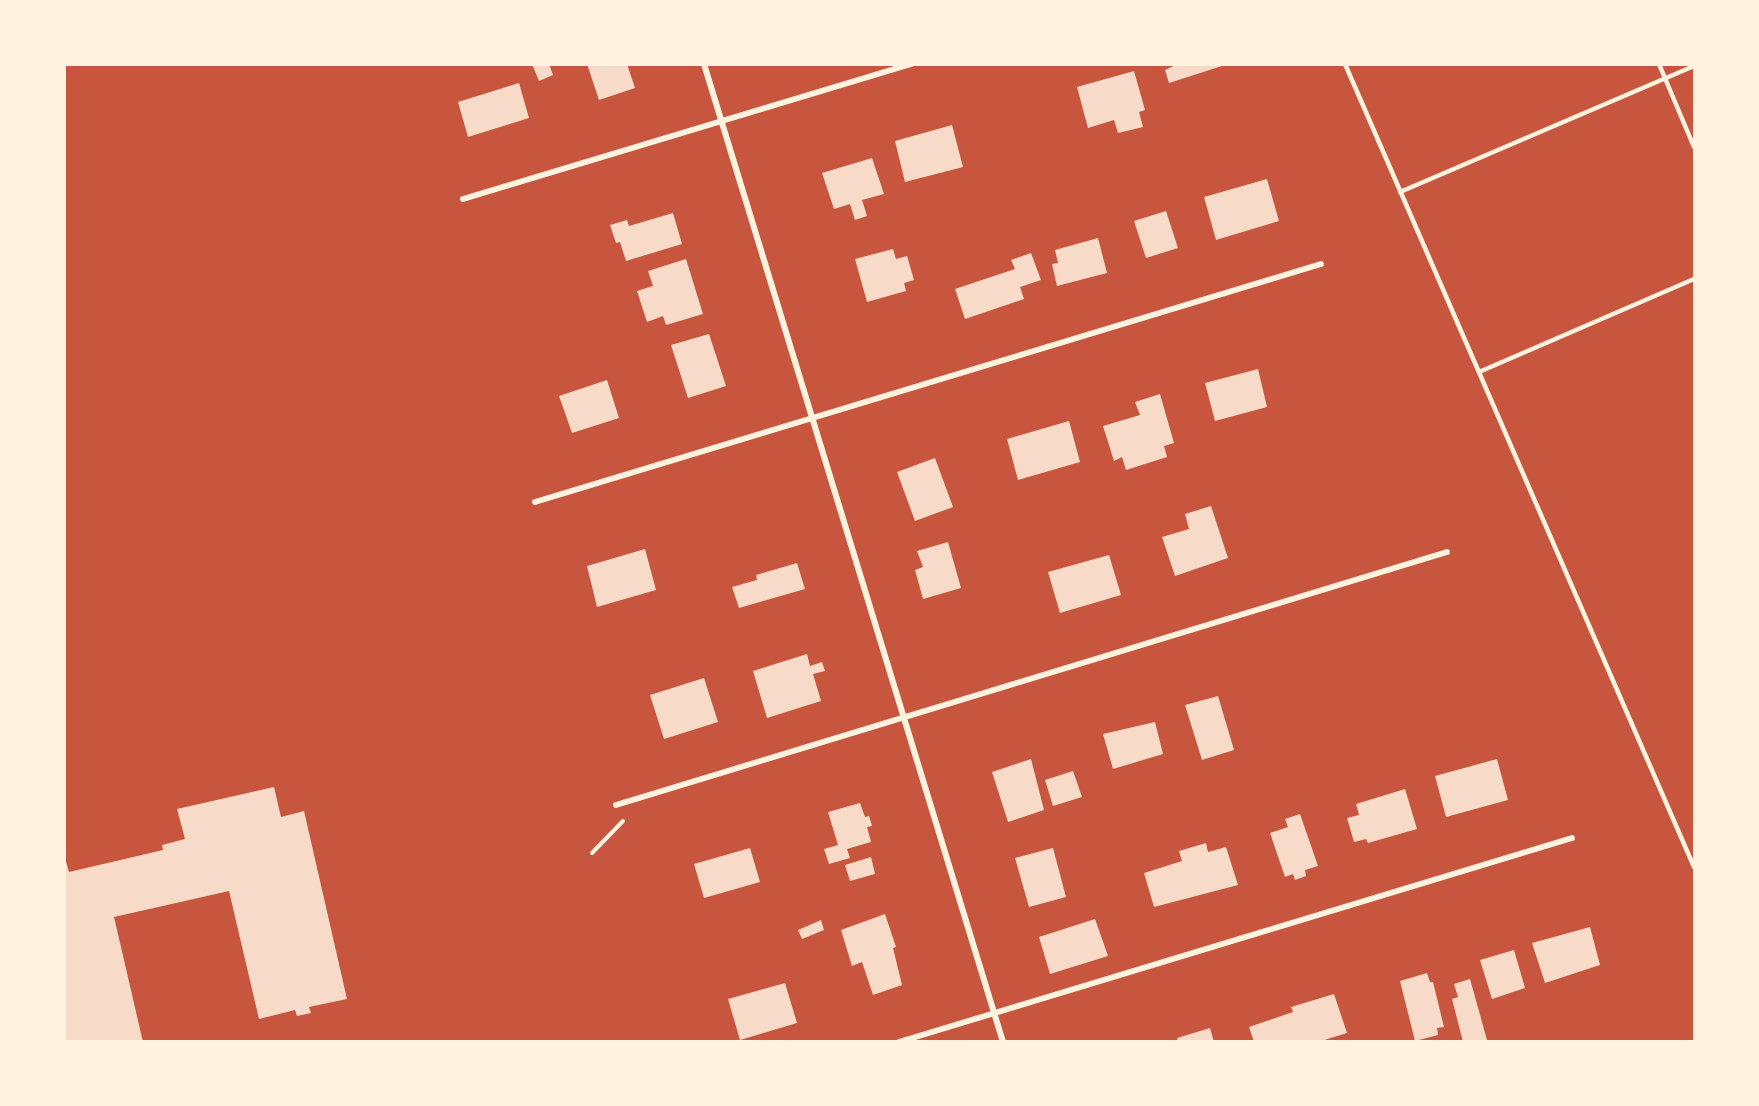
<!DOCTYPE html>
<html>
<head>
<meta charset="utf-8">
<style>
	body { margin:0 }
	#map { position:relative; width:1759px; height:1106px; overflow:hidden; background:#c8553d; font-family:"Source Sans 3",sans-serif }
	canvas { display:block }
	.frame { position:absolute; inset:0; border:66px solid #fff3e0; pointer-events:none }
</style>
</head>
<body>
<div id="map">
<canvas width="1759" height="1106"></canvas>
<div class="frame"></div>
</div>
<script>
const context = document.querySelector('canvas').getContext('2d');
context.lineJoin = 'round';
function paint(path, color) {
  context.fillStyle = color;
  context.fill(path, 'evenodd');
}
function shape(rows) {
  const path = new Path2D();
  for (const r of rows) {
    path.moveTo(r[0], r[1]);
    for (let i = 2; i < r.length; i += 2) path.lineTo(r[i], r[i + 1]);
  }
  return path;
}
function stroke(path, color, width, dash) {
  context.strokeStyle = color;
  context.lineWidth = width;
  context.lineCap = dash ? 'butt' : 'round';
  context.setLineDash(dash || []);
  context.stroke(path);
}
const building = shape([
	[532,64,549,64,553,75,539,81],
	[587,64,627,64,635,88,599,100],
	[1178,64,1221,64,1222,66,1169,83,1165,70],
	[1134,71,1145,110,1139,112,1143,127,1118,133,1114,120,1088,128,1077,87],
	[519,83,529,118,468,137,458,102],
	[952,125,963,167,905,182,895,141],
	[872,158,884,194,862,200,867,216,855,220,850,204,834,209,822,173],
	[1267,179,1279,221,1216,240,1204,197],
	[1166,211,1178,248,1146,258,1134,221],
	[673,213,682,244,626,261,620,242,616,243,610,225,627,220,629,226],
	[1098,238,1107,273,1057,286,1052,264,1058,263,1055,250],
	[893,249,896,259,907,256,914,280,904,283,906,291,867,302,855,259],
	[1031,253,1041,280,1020,287,1024,299,965,319,955,289,1015,269,1011,260],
	[686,259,703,314,666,325,663,316,647,322,637,291,653,286,648,271],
	[709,334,726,386,688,398,671,345],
	[1258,369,1267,407,1215,421,1205,383],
	[607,380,619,418,572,433,559,396],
	[1160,394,1174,443,1164,446,1167,457,1126,470,1122,457,1114,461,1103,426,1140,415,1135,402],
	[1069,421,1080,462,1018,480,1007,439],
	[935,458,953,507,915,521,897,472],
	[1211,506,1228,558,1175,576,1162,537,1189,529,1185,514],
	[948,542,961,588,923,599,915,570,923,567,917,551],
	[645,549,656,590,597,607,587,566],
	[1109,555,1121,595,1060,613,1048,572],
	[797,563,805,589,739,608,732,587,757,580,756,575],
	[807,654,810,666,822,662,825,671,813,674,821,701,767,718,753,671],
	[704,678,718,722,664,739,650,695],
	[1218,696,1234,750,1202,760,1185,705],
	[1155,722,1163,754,1113,769,1103,734],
	[1031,759,1044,810,1008,822,992,772],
	[1497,759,1508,800,1446,817,1435,776],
	[1073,771,1082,797,1053,806,1045,780],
	[274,787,281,817,304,811,347,999,309,1007,311,1013,297,1016,295,1010,259,1019,229,891,114,917,143,1042,64,1042,64,855,69,872,163,850,162,845,185,839,177,809],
	[1405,789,1417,829,1368,843,1366,839,1354,842,1347,818,1359,815,1356,804],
	[860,803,865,817,869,816,872,826,867,827,871,842,847,849,850,858,829,864,824,849,838,845,828,812],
	[1300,814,1318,866,1305,870,1306,876,1295,880,1293,874,1285,877,1270,833,1288,827,1285,819],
	[1206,843,1208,852,1226,847,1238,885,1154,907,1144,873,1182,861,1179,851],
	[750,848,760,882,704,898,694,864],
	[1053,848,1066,897,1029,907,1015,858],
	[871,857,875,874,850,881,845,865],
	[885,914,896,947,893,948,902,985,873,995,862,962,852,966,841,930],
	[1095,919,1108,956,1050,974,1039,937],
	[821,920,824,930,802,939,798,930],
	[1590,927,1600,965,1545,983,1532,943],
	[1514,950,1525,988,1492,999,1480,960],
	[1427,973,1430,982,1433,982,1444,1027,1437,1028,1438,1035,1415,1041,1400,981],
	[1470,979,1487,1040,1481,1042,1463,1042,1452,999,1458,997,1454,984],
	[785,983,797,1023,740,1040,728,999],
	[1334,994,1347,1033,1318,1042,1254,1042,1249,1027,1293,1012,1291,1007],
	[1210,1028,1214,1042,1178,1042,1177,1038]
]);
const path = shape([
	[592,853,623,821]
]);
const service = shape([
	[1345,64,1694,867],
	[1659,64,1694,147],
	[1400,192,1694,66],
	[1479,372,1694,279]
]);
const minor = shape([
	[704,64,1003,1042],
	[463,199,911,64],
	[535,502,1321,264],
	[616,805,1447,552],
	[899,1042,1572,838]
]);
paint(building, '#f7dbc8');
stroke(path, '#fff3e0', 4);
stroke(service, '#fff3e0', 4.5);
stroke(minor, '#fff3e0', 6);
</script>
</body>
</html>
